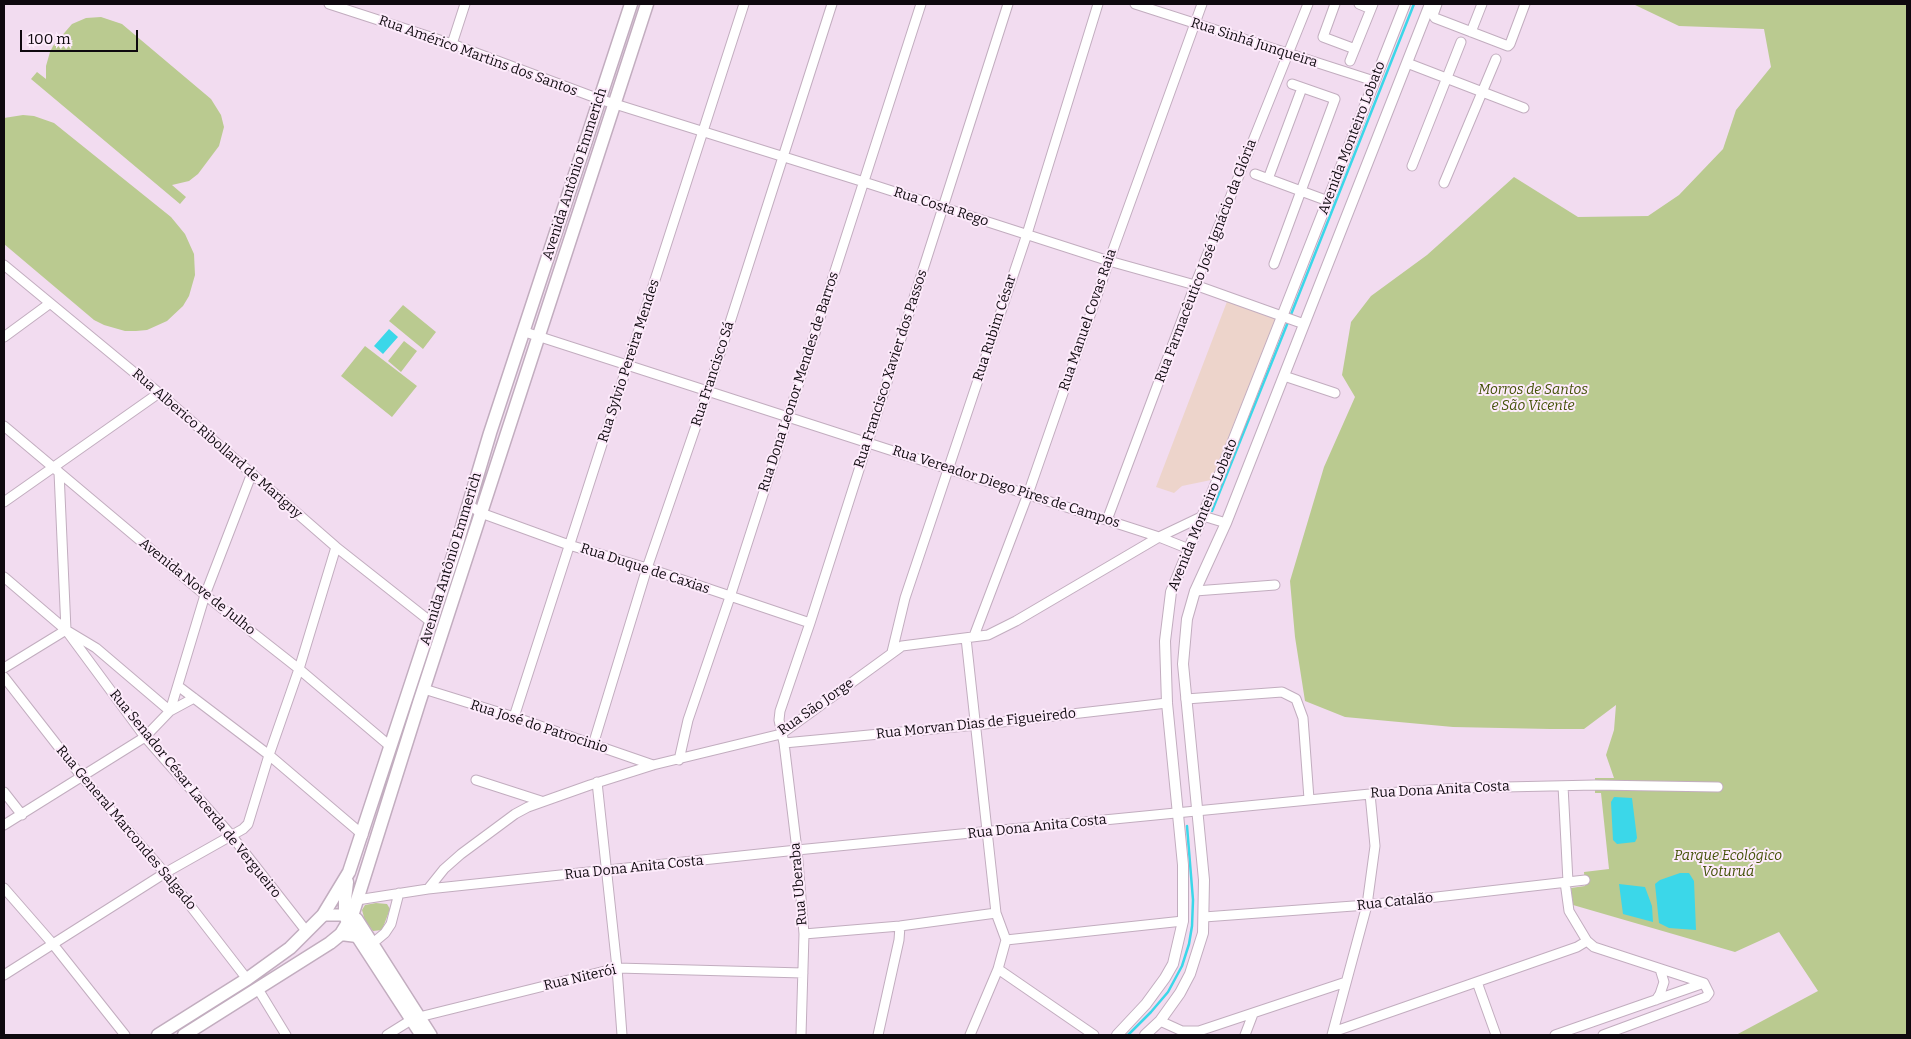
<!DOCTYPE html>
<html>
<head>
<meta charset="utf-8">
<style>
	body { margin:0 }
	#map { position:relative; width:1911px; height:1039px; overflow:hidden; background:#f2dcf0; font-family:Bitter,serif }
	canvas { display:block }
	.frame { position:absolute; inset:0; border:5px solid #0f090f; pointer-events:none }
	.scale { position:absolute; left:20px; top:30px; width:118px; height:22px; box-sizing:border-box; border:2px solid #0f090f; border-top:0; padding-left:6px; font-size:15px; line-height:18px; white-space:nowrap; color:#0f090f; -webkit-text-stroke:4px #fdebfb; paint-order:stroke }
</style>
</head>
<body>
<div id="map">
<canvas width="1911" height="1039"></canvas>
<div class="frame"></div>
<div class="scale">100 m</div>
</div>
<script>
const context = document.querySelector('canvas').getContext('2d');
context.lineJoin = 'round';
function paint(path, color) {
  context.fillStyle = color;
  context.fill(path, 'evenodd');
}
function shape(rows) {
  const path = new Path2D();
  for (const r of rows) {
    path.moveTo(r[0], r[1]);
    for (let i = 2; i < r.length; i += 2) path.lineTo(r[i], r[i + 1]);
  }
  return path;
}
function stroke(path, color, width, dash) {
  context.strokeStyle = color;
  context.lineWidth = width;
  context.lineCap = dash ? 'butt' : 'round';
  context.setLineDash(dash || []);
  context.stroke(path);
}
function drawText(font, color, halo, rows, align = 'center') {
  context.font = font + ' Bitter,serif';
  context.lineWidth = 4;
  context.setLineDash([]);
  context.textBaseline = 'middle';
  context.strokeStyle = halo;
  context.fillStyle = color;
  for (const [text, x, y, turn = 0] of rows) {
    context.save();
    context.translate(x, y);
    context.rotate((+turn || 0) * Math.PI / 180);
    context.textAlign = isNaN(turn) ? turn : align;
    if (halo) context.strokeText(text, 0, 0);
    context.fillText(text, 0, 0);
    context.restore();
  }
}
const medical = shape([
	[1228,299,1277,317,1211,480,1182,486,1174,493,1156,487]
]);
const green = shape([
	[1633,4,1907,4,1907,1035,1736,1035,1818,991,1779,932,1735,952,1573,905,1571,888,1585,886,1584,872,1609,869,1601,793,1595,793,1595,778,1614,778,1606,755,1614,730,1616,705,1584,729,1550,729,1453,727,1345,717,1305,701,1295,637,1290,581,1324,467,1355,397,1342,375,1351,322,1371,296,1427,255,1514,177,1578,217,1648,216,1679,195,1723,149,1736,110,1771,67,1764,29,1679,26],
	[101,17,122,24,211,99,221,115,224,127,219,146,198,174,189,181,172,185,186,197,180,204,31,79,37,72,46,79,46,66,50,52,53,46,72,24,86,18],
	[23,115,34,116,54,123,171,217,185,234,194,254,195,275,189,296,183,306,167,321,147,330,136,331,125,331,104,325,94,320,4,244,4,118],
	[403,305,436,332,423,349,389,321],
	[404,341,417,351,401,372,388,361],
	[365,346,417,386,392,417,341,376],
	[376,903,387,904,390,909,382,930,373,931,365,921,362,910,365,905]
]);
const water = shape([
	[389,329,398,337,383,354,374,346],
	[1614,797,1632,798,1637,838,1635,842,1617,844,1613,840,1611,802],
	[1680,873,1689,873,1694,881,1696,930,1669,928,1659,923,1655,884,1660,880],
	[1619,884,1645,887,1652,906,1653,922,1623,914]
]);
const stream = shape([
	[1290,317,1414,4],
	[1212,511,1288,322],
	[1128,1035,1151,1012,1168,992,1182,966,1189,944,1192,926,1193,900,1187,826]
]);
const minor = shape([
	[329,4,452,44,599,99,864,182,1109,261,1195,285,1304,324],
	[1135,4,1374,81],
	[1335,4,1323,37,1355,49],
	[1359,4,1371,9],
	[1437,4,1433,15,1435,18,1508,46,1510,44,1525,4],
	[1471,32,1482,4],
	[452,44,465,4],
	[1350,61,1373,4],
	[1407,63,1524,108],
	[1412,166,1461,42],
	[1255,174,1328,201],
	[1268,179,1302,88],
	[1444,183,1496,59],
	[1274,264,1335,99,1292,84],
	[4,265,159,393,336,547,431,622],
	[525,332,1159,537,1189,549],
	[4,337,49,304],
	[1284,376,1335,393],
	[4,426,205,595,299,669,391,747],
	[59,472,66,630,145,737,231,835,307,932],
	[4,502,159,393],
	[469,505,481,513,569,545,647,568,810,623],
	[1107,520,1195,285,1308,4],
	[4,577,66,630,96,648,170,711,194,698],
	[1195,591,1275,585],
	[974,636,1028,494,1109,261,1202,4],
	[966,638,996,913,1006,940,998,969,970,1035],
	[892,652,905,598,1027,234,1098,4],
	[4,668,66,630],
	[4,677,82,777,165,873,247,979],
	[178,686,269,755,363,835],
	[424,689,514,717,653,765],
	[1186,699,1282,692,1296,699,1303,718,1309,799],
	[514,717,744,4],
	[784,743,976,725,1167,703],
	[593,745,647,568,708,391,832,4],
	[679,760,688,720,730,597,921,4],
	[476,780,541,801],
	[597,782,617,968,622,1035],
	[1563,786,1568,882],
	[4,792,22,815],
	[4,825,145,737,170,711,205,595,252,473],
	[1565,882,1569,911,1587,941,1594,947,1704,983],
	[4,888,52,943,125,1035],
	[428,889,444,869,461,854,515,814,528,807,590,785,653,765,781,734,902,646,988,635,1016,621,1159,537,1203,516,1226,523],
	[357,900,428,889,797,850,1370,794,1460,788,1595,785,1718,787],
	[1204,917,1367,905,1585,880],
	[804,934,900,926,996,913],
	[1006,940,1183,921],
	[373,943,385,933,391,924,399,893],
	[998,969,1094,1035],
	[4,975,165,873,243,829,248,824,269,755,299,669,336,547],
	[1477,982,1496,1035],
	[258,989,286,1035],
	[1656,1000,1660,994,1664,982,1660,969],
	[1160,1021,1182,1031,1199,1031,1346,982],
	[1333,1032,1577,947,1587,941],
	[387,1035,411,1020,419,1017,617,968,803,973],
	[801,1035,804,934,797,850,784,743,779,720,780,711,810,623,1008,4],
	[878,1035,899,940,900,926],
	[1245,1035,1253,1014],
	[1332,1035,1367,905,1375,846,1370,794],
	[1555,1035,1704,983],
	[1603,1035,1706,997,1709,993,1704,983]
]);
const tertiary = shape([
	[1117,1035,1146,1004,1165,978,1173,964,1183,921,1183,865,1167,703,1165,641,1171,592,1224,464,1405,4],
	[1145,1035,1160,1021,1180,993,1190,974,1203,933,1204,880,1183,664,1187,619,1195,591,1226,523,1430,4]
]);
const secondary = shape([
	[323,915,343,915,352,916,357,919,431,1035],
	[352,929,421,1035]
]);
const primary = shape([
	[347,882,345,899,345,915,348,923],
	[341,934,357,936],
	[158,1035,247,979,290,948,323,915,349,872,456,547,490,433,631,4],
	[184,1035,330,943,341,934,352,916,419,703,647,4]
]);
const streetNames = [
	["Rua Sinhá Junqueira",1254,43,18],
	["Rua Américo Martins dos Santos",478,56,20],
	["Avenida Monteiro Lobato",1352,138,-69],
	["Avenida Antônio Emmerich",575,174,-72],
	["Rua Costa Rego",941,207,18],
	["Rua Farmacêutico José Ignácio da Glória",1206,261,-69],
	["Rua Manuel Covas Raia",1088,320,-71],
	["Rua Rubim César",995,328,-72],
	["Rua Sylvio Pereira Mendes",629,361,-72],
	["Rua Francisco Xavier dos Passos",891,369,-72],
	["Rua Francisco Sá",713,374,-72],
	["Rua Dona Leonor Mendes de Barros",799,382,-72],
	["Rua Alberico Ribollard de Marigny",217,444,41],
	["Rua Vereador Diego Pires de Campos",1006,487,18],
	["Avenida Monteiro Lobato",1203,515,-68],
	["Avenida Antônio Emmerich",451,559,-73],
	["Rua Duque de Caxias",645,569,18],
	["Avenida Nove de Julho",197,587,39],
	["Rua São Jorge",816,707,-35],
	["Rua Morvan Dias de Figueiredo",976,724,-6],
	["Rua José do Patrocinio",539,727,18],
	["Rua Dona Anita Costa",1440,790,-3],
	["Rua Senador César Lacerda de Vergueiro",195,794,51],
	["Rua Dona Anita Costa",1037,827,-6],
	["Rua General Marcondes Salgado",126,828,50],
	["Rua Dona Anita Costa",634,868,-6],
	["Rua Uberaba",799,884,-95],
	["Rua Catalão",1395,902,-6],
	["Rua Niterói",580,978,-13]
];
const parkNames = [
	["Morros de Santos",1533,390],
	["e São Vicente",1533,406],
	["Parque Ecológico",1728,856],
	["Voturuá",1728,872]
];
paint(medical, '#edd4cb');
paint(green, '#baca90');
paint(water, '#3bd7e9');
stroke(stream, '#3bd7e9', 2.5);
stroke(minor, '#c2adbf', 11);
stroke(tertiary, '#c2adbf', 12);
stroke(secondary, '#c2adbf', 14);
stroke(primary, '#c2adbf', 15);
stroke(minor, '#fff', 9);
stroke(tertiary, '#fff', 10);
stroke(secondary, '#fff', 11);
stroke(primary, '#fff', 12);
drawText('14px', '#0f090f', '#fdebfb', streetNames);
drawText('italic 14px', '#445208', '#fdebfb', parkNames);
</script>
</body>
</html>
